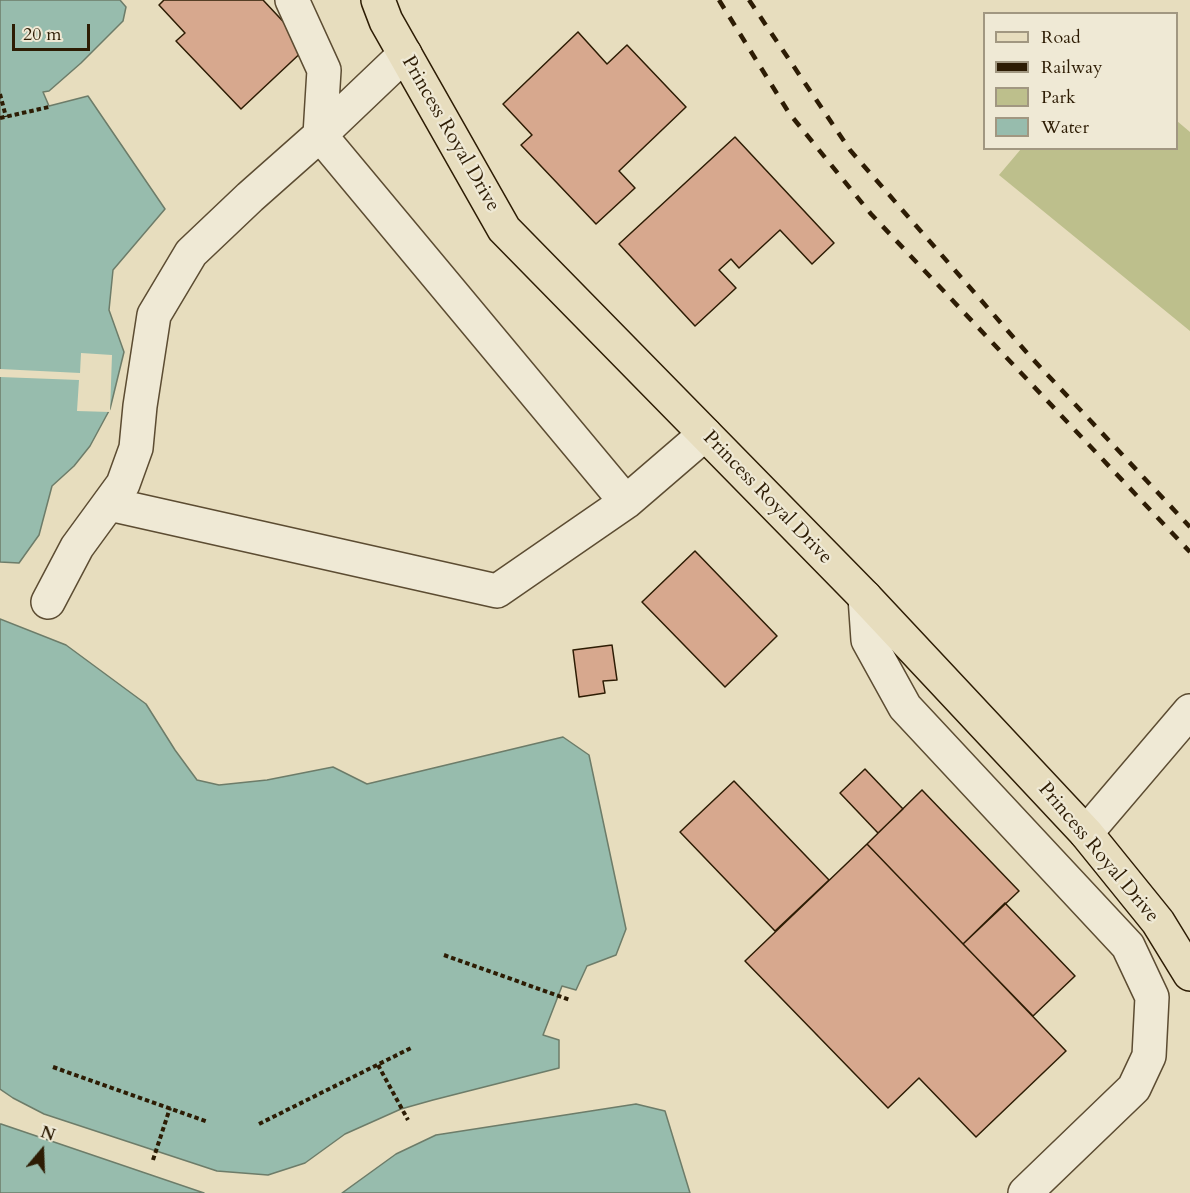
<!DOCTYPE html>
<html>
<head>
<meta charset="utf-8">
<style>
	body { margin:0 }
	#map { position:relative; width:1190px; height:1193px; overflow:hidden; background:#e7ddbe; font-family:Cardo,serif }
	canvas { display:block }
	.legend { position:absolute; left:983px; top:12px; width:195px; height:138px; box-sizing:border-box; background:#efe9d5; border:2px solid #a19781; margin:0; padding:8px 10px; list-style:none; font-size:18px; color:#2d1c04 }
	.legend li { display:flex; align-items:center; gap:12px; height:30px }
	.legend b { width:30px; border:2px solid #a19781 }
	.north { position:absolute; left:12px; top:1121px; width:60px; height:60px; -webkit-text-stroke:4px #efe9d5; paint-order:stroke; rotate:19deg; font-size:16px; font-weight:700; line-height:24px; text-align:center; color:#2d1c04 }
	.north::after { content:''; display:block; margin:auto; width:21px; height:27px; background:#2d1c04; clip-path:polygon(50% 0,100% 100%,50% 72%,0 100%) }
	.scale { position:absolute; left:12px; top:24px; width:78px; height:27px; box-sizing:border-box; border:3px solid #2d1c04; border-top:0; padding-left:8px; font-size:18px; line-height:21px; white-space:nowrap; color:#2d1c04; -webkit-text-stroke:4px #efe9d5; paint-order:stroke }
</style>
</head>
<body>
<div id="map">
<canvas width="1190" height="1193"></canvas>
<ul class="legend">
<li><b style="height:8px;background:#e7ddbe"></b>Road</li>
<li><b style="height:8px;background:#2d1c04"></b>Railway</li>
<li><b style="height:16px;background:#bdbf8c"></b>Park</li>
<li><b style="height:16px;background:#97bcad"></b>Water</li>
</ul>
<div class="north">N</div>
<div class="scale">20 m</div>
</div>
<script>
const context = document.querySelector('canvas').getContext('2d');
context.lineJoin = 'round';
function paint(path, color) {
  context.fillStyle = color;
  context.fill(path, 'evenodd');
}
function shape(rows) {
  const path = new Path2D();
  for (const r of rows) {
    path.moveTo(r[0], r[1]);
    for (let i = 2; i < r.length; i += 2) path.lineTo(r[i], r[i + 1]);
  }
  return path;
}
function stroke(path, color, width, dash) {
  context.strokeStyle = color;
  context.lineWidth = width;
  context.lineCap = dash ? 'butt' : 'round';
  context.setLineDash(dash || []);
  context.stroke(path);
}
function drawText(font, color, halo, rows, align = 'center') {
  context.font = font + ' Cardo,serif';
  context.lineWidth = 4.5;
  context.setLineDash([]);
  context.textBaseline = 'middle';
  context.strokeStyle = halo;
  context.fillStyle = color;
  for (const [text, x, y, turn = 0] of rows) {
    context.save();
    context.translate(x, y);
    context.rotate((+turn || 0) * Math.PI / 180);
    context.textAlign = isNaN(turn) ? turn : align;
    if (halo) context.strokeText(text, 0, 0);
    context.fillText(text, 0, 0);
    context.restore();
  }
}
const green = shape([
	[1177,121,1190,132,1190,331,999,175,1021,149,1176,148]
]);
const water = shape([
	[0,0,120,0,126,7,123,21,81,63,49,91,43,92,49,106,88,96,165,209,113,270,109,310,124,352,110,409,90,446,74,466,52,486,39,535,19,563,0,562,0,0],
	[0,619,66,645,146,704,175,750,197,780,219,785,267,780,333,767,367,784,563,737,589,755,626,929,616,955,587,966,576,990,562,986,543,1035,559,1040,559,1068,433,1100,401,1109,345,1134,305,1163,268,1175,217,1171,44,1114,13,1098,0,1089,0,619],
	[636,1104,665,1111,690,1193,342,1193,396,1154,436,1135,636,1104],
	[0,1124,1,1124,204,1193,0,1193,0,1124]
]);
const pier = shape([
	[81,353,112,355,110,412,77,411,79,380,0,377,0,369,80,373]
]);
const building = shape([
	[164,0,263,0,307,47,241,109,176,41,185,33,159,5,164,0],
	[578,32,607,64,627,45,686,107,619,171,635,188,596,224,521,145,532,135,503,104,578,32],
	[735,137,834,243,812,264,780,230,739,268,731,259,719,270,736,288,695,326,619,244,735,137],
	[695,551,777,636,725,687,642,602,695,551],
	[612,645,617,680,603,681,605,693,579,697,573,650,612,645],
	[865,769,903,809,878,833,840,793,865,769],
	[734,781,829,880,775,931,680,832,734,781],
	[922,790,1019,891,963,944,867,844,922,790],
	[867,844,1066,1051,976,1137,919,1078,888,1108,745,961,867,844],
	[1005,903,1075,976,1033,1016,963,944,1005,903]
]);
const path = shape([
	[0,94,6,117],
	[0,118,49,107],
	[444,955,570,1000],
	[378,1065,408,1120],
	[53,1067,208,1122],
	[259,1124,413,1047],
	[153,1160,170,1108]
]);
const minor = shape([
	[405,54,320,135,626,502],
	[109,504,497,591,626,502,705,434],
	[865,597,868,640,905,707,1128,946,1152,997,1149,1056,1134,1088,1025,1193],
	[48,602,77,547,123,484,136,448,140,406,154,315,191,253,250,197,320,135,324,70,292,0],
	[1086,833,1190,711]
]);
const major = shape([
	[378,0,386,21,504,229,865,597,1086,833,1158,922,1190,974]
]);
const rail = shape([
	[719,0,789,113,871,214,1190,552],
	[749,0,850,150,1028,354,1190,527]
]);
const streetNames = [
	["Princess Royal Drive",450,134,60],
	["Princess Royal Drive",767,498,46],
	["Princess Royal Drive",1098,853,50]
];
paint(green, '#bdbf8c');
paint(water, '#97bcad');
stroke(water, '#6d7c69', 1.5);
paint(pier, '#e7ddbe');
paint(building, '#d7a88e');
stroke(building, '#2d1c04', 1.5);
stroke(minor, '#5c4c32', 36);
stroke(major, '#2d1c04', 36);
stroke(path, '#2d1c04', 4, [4.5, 3]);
stroke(minor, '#efe9d5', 33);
stroke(major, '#e7ddbe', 33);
stroke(rail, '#2d1c04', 4.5, [10, 10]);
drawText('20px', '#2d1c04', '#efe9d5', streetNames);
</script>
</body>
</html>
